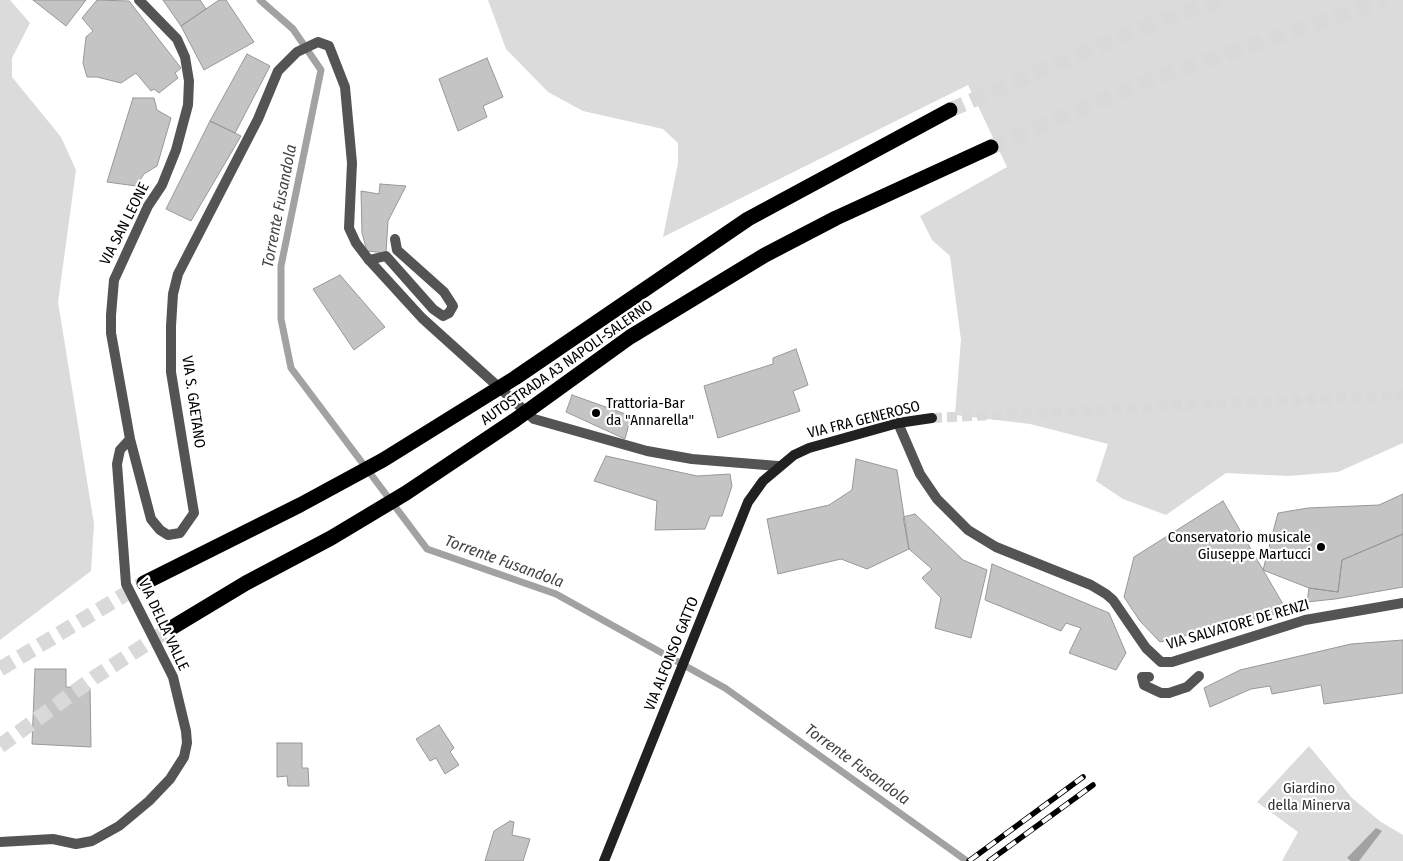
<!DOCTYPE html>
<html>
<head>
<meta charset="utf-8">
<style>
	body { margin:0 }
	canvas { display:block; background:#fff }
</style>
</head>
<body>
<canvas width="1403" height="861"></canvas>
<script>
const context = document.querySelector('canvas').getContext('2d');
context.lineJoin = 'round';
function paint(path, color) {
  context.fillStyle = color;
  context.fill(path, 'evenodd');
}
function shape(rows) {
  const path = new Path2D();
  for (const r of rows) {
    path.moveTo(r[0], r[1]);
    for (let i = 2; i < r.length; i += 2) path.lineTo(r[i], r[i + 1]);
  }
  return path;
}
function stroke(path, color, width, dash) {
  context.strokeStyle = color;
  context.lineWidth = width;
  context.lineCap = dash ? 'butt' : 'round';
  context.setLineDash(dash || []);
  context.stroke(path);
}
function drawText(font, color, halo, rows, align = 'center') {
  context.font = font + ' "Fira Sans Condensed",sans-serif';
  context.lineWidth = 4.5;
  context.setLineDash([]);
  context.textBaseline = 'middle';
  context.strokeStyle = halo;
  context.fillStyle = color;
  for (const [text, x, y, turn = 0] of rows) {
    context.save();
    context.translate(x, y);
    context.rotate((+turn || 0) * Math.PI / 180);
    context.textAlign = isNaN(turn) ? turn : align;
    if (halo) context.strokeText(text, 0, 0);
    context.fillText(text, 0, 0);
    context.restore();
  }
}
const green = shape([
	[0,0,10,0,30,23,12,58,12,77,61,137,76,170,58,302,94,524,91,571,0,640],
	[488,0,1403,0,1403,443,1338,472,1288,476,1226,473,1166,515,1123,499,1096,481,1108,444,1030,424,955,415,961,340,950,256,932,240,920,216,1007,167,968,85,663,237,678,163,678,143,663,129,583,111,548,92,506,49],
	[1309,746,1352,798,1381,822,1403,835,1403,861,1282,861,1298,832,1257,802]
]);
const water = shape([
	[1376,828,1382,831,1359,861,1351,861,1347,858]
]);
const stream = shape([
	[260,0,293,29,321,70,281,266,281,319,291,368,427,549,556,594,725,688,967,861]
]);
const building = shape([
	[33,0,86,0,66,26,33,0],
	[97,0,129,1,181,68,175,73,178,78,159,93,154,89,151,91,136,73,121,83,97,77,87,77,83,63,86,37,93,31,82,18,97,0],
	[163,0,200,0,206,9,181,26,163,0],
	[219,0,226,0,254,42,204,70,181,26,219,0],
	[247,54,270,66,235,133,210,121,247,54],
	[487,58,503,97,483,106,487,117,458,131,439,79,487,58],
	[133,98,154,98,157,110,171,118,157,166,144,174,136,186,107,182,133,98],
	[210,121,241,136,191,221,166,209,210,121],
	[380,184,406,186,388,221,386,253,367,251,362,233,361,191,379,194,380,184],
	[340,275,385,327,354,350,313,289,340,275],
	[796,349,808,385,793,391,800,411,718,438,704,386,773,364,773,358,796,349],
	[572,395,631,416,625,439,566,412,572,395],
	[606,456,697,476,730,474,732,486,722,516,710,516,705,529,655,530,657,501,594,481,606,456],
	[856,459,897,470,909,549,867,569,841,559,778,574,767,519,829,505,852,490,856,459],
	[1403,494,1403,534,1342,560,1338,592,1309,588,1263,570,1278,513,1308,508,1379,505,1403,494],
	[1223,501,1287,611,1160,642,1140,621,1124,597,1134,557,1223,501],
	[915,514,963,560,987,570,971,638,935,628,941,598,922,578,932,569,909,549,903,517,915,514],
	[1403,534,1403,587,1335,599,1307,602,1309,588,1338,592,1342,560,1403,534],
	[992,564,1109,613,1126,653,1116,670,1069,653,1081,628,1066,623,1061,631,985,600,992,564],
	[1403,640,1403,693,1324,704,1321,685,1272,694,1270,686,1251,689,1210,707,1204,688,1240,670,1351,644,1403,640],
	[35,669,66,669,66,687,90,688,91,747,32,744,35,669],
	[439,725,454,748,450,752,459,765,445,774,436,758,430,761,416,739,439,725],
	[277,743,302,743,302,768,308,768,309,786,288,786,287,776,277,777,277,743],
	[510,821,514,822,512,835,530,839,523,861,485,861,494,831,510,821]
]);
const secondaryTunnel = shape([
	[932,418,1403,395]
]);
const motorwayTunnel = shape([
	[950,110,1141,28,1223,0],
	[991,147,1156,78,1385,0],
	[0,669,144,583],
	[0,746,95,677,173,627]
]);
const service = shape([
	[369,260,386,256,433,309,443,316,449,313,453,306,444,292,397,250,395,239]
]);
const pedestrian = shape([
	[1149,677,1142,677,1144,685,1161,693,1169,693,1187,687,1199,676]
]);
const minor = shape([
	[139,0,177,39,185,57,189,81,188,105,176,150,162,185,148,206,114,280,111,315,111,333,130,439,151,519,160,530,168,535,180,533,194,513,171,372,171,326,173,294,178,274,258,119,278,71,297,52,318,42,329,46,345,87,352,163,349,228,356,243,369,260,422,318,534,419,647,451,692,459,778,466],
	[898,423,920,474,937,499,968,530,996,547,1091,585,1106,594,1113,600,1146,648,1161,662,1172,662,1305,620,1403,603],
	[0,842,53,839,76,844,92,841,119,826,149,801,170,779,184,757,187,743,186,731,173,677,126,584,117,464,120,450,130,439]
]);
const secondary = shape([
	[604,861,748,502,763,481,794,455,809,448,898,423,932,418]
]);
const motorway = shape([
	[144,583,300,505,383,460,515,378,748,219,950,110],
	[173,627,246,583,331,538,406,493,515,420,630,337,765,255,836,218,991,147]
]);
const rail = shape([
	[969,861,1083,777],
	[989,861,1093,785]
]);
const markers = [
	[596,413,5,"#000"],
	[1321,547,5,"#000"]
];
const streetNames = [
	["VIA SAN LEONE",125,224,-63],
	["AUTOSTRADA A3 NAPOLI-SALERNO",567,363,-35],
	["VIA S. GAETANO",193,402,82],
	["VIA FRA GENEROSO",864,420,-14],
	["VIA DELLA VALLE",163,625,65],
	["VIA SALVATORE DE RENZI",1238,625,-16],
	["VIA ALFONSO GATTO",672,654,-68]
];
const poiNames = [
	["Trattoria-Bar",606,404],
	["da \"Annarella\"",606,421],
	["Conservatorio musicale",1311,538,"right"],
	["Giuseppe Martucci",1311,555,"right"]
];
const parkNames = [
	["Giardino",1309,789],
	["della Minerva",1309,806]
];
const waterNames = [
	["Torrente Fusandola",280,206,-79],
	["Torrente Fusandola",504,562,20],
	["Torrente Fusandola",857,765,36]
];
paint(green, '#dbdbdb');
paint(water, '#a2a2a2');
stroke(stream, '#a2a2a2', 7);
paint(building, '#c4c4c4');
stroke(building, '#989898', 1);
stroke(secondaryTunnel, '#d9d9d9', 10, [10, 5]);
stroke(motorwayTunnel, '#d9d9d9', 15, [15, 8]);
stroke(service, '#545454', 10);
stroke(pedestrian, '#545454', 10);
stroke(minor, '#545454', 10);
stroke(secondary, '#212121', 10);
stroke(motorway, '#000', 15);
stroke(rail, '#000', 5.5);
stroke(rail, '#fff', 4, [11]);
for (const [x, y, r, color] of markers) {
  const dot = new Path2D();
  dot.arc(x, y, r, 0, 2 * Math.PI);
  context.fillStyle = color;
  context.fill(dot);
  stroke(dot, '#fff', 2);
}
drawText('15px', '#000', '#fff', streetNames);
drawText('15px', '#000', '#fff', poiNames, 'left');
drawText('15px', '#323232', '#fff', parkNames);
drawText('italic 16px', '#434343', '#fff', waterNames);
</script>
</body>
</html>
